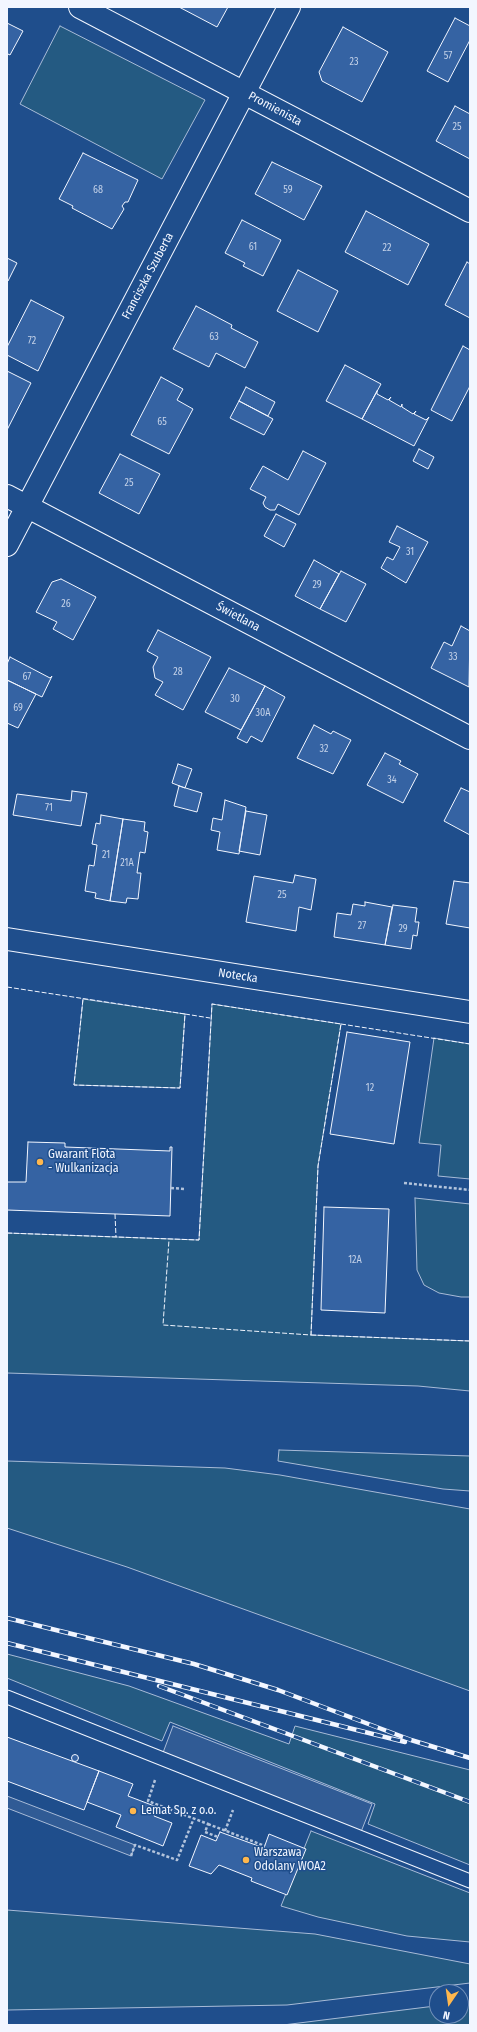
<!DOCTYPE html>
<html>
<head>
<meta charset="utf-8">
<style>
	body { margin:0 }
	#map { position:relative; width:477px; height:2032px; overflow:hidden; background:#1f4e8c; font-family:"Fira Sans Condensed",sans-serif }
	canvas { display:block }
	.frame { position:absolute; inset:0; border:8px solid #f2f6ff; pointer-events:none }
	.north { position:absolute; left:429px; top:1984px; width:40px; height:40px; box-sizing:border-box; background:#1f4e8c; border:1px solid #7391ba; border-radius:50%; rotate:193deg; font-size:11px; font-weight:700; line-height:16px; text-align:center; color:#f2f6ff }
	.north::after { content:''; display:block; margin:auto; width:14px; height:18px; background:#ffb74d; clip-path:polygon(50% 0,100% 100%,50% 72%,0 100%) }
</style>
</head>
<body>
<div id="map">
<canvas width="477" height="2032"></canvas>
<div class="frame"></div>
<div class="north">N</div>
</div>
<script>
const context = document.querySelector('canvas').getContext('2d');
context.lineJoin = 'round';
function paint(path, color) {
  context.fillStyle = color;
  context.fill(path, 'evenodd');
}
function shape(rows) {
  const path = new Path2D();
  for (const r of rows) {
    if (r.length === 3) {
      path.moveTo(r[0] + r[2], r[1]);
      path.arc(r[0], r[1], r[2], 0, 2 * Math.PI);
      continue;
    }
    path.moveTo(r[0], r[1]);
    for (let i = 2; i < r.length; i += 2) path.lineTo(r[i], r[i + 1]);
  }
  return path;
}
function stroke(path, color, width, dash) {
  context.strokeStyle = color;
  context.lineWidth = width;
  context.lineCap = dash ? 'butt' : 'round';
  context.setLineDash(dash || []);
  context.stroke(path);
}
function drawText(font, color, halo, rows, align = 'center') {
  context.font = font + ' "Fira Sans Condensed",sans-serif';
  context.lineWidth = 3;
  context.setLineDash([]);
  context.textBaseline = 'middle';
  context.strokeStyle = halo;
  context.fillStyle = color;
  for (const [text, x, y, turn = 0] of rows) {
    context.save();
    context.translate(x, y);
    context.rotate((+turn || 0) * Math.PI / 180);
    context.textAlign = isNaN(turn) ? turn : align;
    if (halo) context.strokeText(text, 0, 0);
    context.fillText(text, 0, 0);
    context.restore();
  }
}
const green = shape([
	[60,26,205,100,162,179,20,104,60,26],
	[83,999,185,1014,180,1088,74,1085,83,999],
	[212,1004,341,1024,318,1166,311,1335,470,1341,470,1391,418,1386,7,1373,7,1233,199,1240,212,1004],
	[434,1038,470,1044,470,1179,438,1176,441,1145,419,1143,434,1038],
	[415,1198,470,1204,470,1297,461,1297,439,1293,424,1285,417,1270,415,1198],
	[279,1450,470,1456,470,1491,443,1489,278,1461,279,1450],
	[7,1461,225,1468,280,1475,470,1509,470,1691,127,1567,7,1528,7,1461],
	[7,1654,129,1686,289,1744,295,1726,470,1770,470,1865,368,1824,375,1804,170,1722,162,1741,7,1678,7,1654],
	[311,1831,470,1893,470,1942,407,1936,318,1917,281,1906,311,1831],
	[7,1910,315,1934,470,1964,470,1983,287,2005,7,2010,7,1910],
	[461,2005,470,2005,470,2025,283,2025,427,2007,437,2006,437,2016,461,2016,461,2005]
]);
const parking = shape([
	[173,1726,372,1804,359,1837,161,1758,173,1726],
	[7,1796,135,1845,131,1856,7,1808,7,1796]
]);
const building = shape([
	[179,7,228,7,217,27,179,7],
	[455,18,470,26,470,40,448,82,427,71,455,18],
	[7,23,23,31,10,55,8,54,7,56,7,23],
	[343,27,388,52,362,102,322,81,319,72,343,27],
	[455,106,470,114,470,159,436,141,455,106],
	[83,153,138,180,128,202,125,202,122,206,124,209,112,229,72,208,73,206,59,199,83,153],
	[272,162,322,186,304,220,255,194,272,162],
	[366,211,429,244,408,285,345,252,366,211],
	[242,220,281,240,263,276,243,266,245,263,225,253,242,220],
	[7,258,17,263,8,281,7,281,7,258],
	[467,262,470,264,470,318,445,305,467,262],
	[298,270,338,291,318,332,277,311,298,270],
	[31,300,64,317,38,371,7,355,7,347,31,300],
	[196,306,232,325,231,328,258,342,245,368,216,353,209,367,173,349,196,306],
	[463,346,470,350,470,386,452,421,431,410,463,346],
	[345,365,381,384,362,419,326,401,345,365],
	[7,371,31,383,7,430,7,371],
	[161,377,183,389,177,400,193,409,169,454,131,435,161,377],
	[246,387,275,402,268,416,239,401,246,387],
	[377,391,377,394,388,400,391,397,389,400,401,407,402,404,402,407,413,414,416,411,414,414,426,420,429,417,414,446,362,419,377,391],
	[239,401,273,419,264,435,230,418,239,401],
	[419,449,434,457,428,469,413,461,419,449],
	[303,451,326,463,299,515,278,504,275,510,270,510,265,507,263,503,266,497,250,489,263,466,288,480,303,451],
	[120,454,160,474,139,514,99,493,120,454],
	[276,514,296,524,284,547,264,536,276,514],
	[397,526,428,542,406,583,381,568,387,557,393,560,400,547,389,542,397,526],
	[314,560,339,574,320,609,295,596,314,560],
	[341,571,366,584,346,622,320,609,341,571],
	[61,579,96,597,73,640,53,629,57,622,36,612,52,582,61,579],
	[461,626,470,631,469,687,431,668,444,642,452,646,461,626],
	[158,630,211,657,183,710,155,695,163,682,155,678,153,667,158,657,147,651,158,630],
	[10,657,50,678,52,676,42,697,7,680,7,664,10,657],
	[229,668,265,686,241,730,205,712,229,668],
	[7,680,36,694,18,728,7,723,7,680],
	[265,686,285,697,262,742,251,736,247,743,237,738,265,686],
	[314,725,331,734,333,731,351,740,333,774,297,758,314,725],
	[385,753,401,761,399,764,418,774,403,803,367,785,385,753],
	[178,764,192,769,185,788,172,783,178,764],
	[179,786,202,793,197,812,174,806,179,786],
	[461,788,470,792,470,835,444,821,461,788],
	[72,791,87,793,81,826,13,815,17,794,71,801,72,791],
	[225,800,246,807,239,854,217,850,220,832,211,830,213,818,222,820,225,800],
	[246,811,267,815,260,855,239,851,246,811],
	[101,815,123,819,110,901,95,898,96,893,85,891,89,865,94,866,97,845,92,844,96,823,100,824,101,815],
	[123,819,145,822,144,831,148,832,145,853,140,852,137,873,141,873,138,899,127,898,126,903,110,901,123,819],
	[295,875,316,879,311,910,299,907,296,931,246,922,254,876,293,883,295,875],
	[454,881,470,883,470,928,446,924,454,881],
	[365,902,392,907,385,945,334,937,337,913,351,915,353,904,365,906,365,902],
	[393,905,417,908,415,922,419,922,417,936,413,935,411,949,385,945,393,905],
	[347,1032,410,1042,394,1144,330,1134,347,1032],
	[28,1142,65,1143,65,1147,170,1151,170,1147,172,1147,170,1216,7,1210,7,1182,26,1182,28,1142],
	[324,1207,389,1209,385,1313,321,1310,324,1207],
	[7,1737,99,1771,84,1810,7,1781,7,1737],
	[75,1758,3.5],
	[99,1771,133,1784,128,1796,157,1807,154,1816,172,1823,163,1846,116,1827,121,1815,87,1802,99,1771],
	[220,1832,264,1848,269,1834,306,1849,287,1895,251,1881,252,1878,219,1865,211,1874,189,1866,201,1835,216,1841,220,1832]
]);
const path = shape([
	[404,1183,470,1190],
	[171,1188,185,1189],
	[155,1780,148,1801,208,1824,205,1832,218,1837],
	[208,1824,265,1846],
	[225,1831,233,1810],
	[131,1856,135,1845,177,1860,194,1818]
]);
const lane = shape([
	[7,1697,470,1881]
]);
const street = shape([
	[80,7,470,211],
	[7,496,470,738],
	[7,545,289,7],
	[7,939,470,1012]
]);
const rail = shape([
	[7,1618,194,1664,278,1690,411,1740,470,1758],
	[7,1643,405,1742],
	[159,1686,470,1802]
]);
const fence = shape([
	[7,987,185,1014,180,1088,74,1085,83,999],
	[185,1014,210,1018],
	[341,1024,470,1044],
	[115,1214,116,1237],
	[7,1233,199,1240,212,1004,341,1024,318,1166,311,1335,163,1325,169,1240],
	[311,1335,470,1341]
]);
const markers = [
	[40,1162,4,"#ffb74d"],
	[133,1811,4,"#ffb74d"],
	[246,1860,4,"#ffb74d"]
];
const numberNames = [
	["57",448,56],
	["23",354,62],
	["25",457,127],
	["68",98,190],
	["59",288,190],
	["61",253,247],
	["22",387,248],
	["63",214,337],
	["72",32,341],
	["65",162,422],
	["25",129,483],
	["31",410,552],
	["29",317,585],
	["26",66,604],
	["33",453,657],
	["28",178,672],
	["67",27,677],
	["30",235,699],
	["69",18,708],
	["30A",263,713],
	["32",324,749],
	["34",392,780],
	["71",49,808],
	["21",106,855],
	["21A",127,863],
	["25",282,895],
	["27",362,926],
	["29",403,929],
	["12",370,1088],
	["12A",355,1260]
];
const streetNames = [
	["Promienista",275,109,28],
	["Franciszka Szuberta",148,276,-62],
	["Świetlana",238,617,28],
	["Notecka",238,976,9]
];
const poiNames = [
	["Gwarant Flota",48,1155],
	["- Wulkanizacja",48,1169],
	["Lemat Sp. z o.o.",141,1811],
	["Warszawa",254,1853],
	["Odolany WOA2",254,1867]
];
paint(green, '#245a82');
stroke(green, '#a8bbd7', 1);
paint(parking, '#305b95');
stroke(parking, '#a8bbd7', 1);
paint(building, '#3563a3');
stroke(building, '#f2f6ff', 1);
stroke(lane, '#f2f6ff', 15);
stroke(street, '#f2f6ff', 24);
stroke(path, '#b3c4dc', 2.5, [3, 2]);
stroke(lane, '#1f4e8c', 13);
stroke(street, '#1f4e8c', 22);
stroke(rail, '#f2f6ff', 4.5);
stroke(rail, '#1f4e8c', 3, [9]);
stroke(fence, '#f2f6ff', 1, [5, 2]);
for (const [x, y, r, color] of markers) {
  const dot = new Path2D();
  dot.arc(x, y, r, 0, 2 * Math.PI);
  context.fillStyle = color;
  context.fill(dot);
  stroke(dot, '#1f4e8c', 1.5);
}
drawText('10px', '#c3d1e8', null, numberNames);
drawText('12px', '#f2f6ff', '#1f4e8c', streetNames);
drawText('12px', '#f2f6ff', '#1f4e8c', poiNames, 'left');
</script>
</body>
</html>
